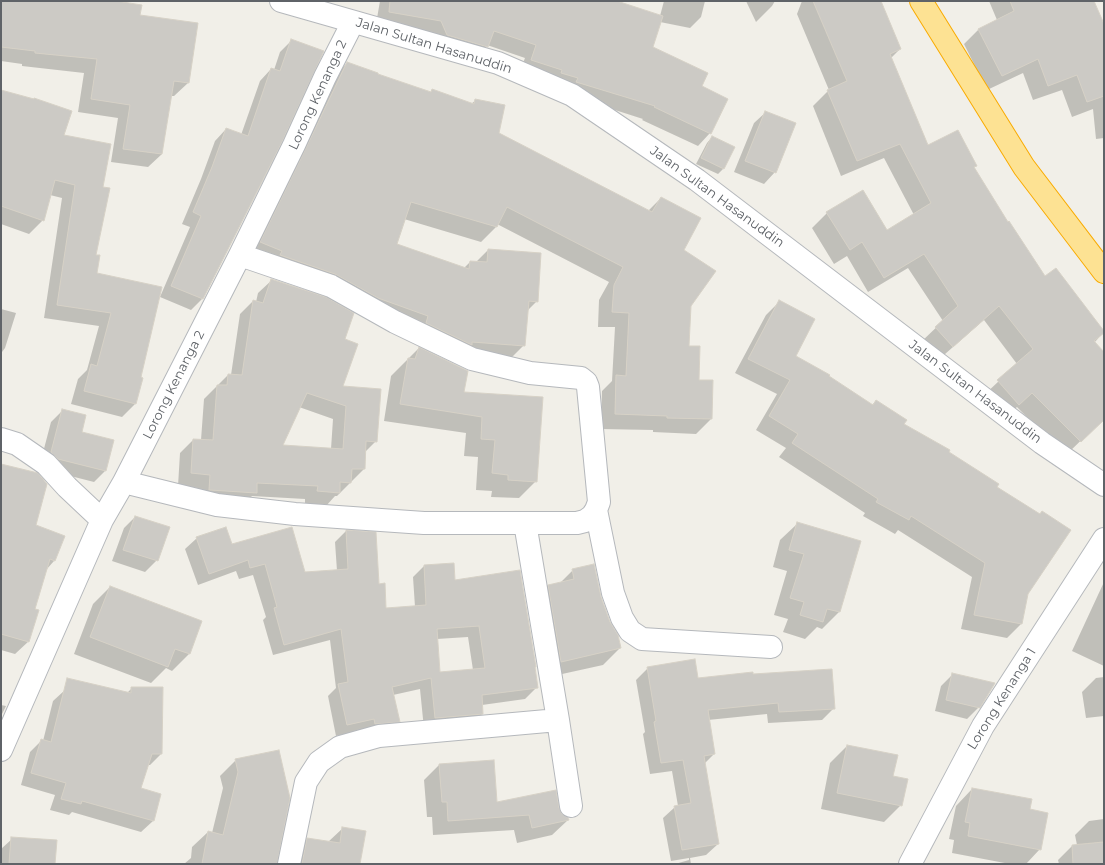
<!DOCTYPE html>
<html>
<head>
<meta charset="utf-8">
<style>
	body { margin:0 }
	#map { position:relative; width:1105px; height:865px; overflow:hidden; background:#f1efe8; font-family:Montserrat,sans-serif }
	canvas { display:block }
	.frame { position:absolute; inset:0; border:2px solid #5f6368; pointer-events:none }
</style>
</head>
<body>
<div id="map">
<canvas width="1105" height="865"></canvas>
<div class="frame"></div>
</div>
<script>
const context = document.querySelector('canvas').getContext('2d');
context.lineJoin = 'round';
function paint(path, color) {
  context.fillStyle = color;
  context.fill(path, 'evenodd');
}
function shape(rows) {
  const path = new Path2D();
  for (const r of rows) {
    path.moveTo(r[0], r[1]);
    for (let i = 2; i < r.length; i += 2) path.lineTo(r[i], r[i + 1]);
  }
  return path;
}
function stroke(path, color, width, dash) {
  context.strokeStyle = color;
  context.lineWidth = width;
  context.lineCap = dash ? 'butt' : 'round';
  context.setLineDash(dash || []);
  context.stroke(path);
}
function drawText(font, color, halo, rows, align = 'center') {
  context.font = font + ' Montserrat,sans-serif';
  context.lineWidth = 3;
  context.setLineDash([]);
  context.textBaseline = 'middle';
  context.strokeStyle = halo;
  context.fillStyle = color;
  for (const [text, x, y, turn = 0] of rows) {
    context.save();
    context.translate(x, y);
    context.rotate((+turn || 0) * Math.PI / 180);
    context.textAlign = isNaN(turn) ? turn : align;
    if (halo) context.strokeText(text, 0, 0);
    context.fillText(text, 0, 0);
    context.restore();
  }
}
const shadow = shape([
	[1,1,110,1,139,16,188,83,174,96,170,96,162,154,148,167,111,162,118,118,78,112,84,73,22,66,22,64,1,61],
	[380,1,613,1,660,16,664,1,705,1,701,17,690,28,660,22,652,47,700,86,710,133,698,146,642,120,643,119,565,94,519,73,525,58,487,45,474,59,376,24],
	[746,1,775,1,772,6,756,22],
	[802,1,864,1,900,49,891,58,927,147,976,165,973,168,1008,224,1044,277,1104,332,1094,343,1104,353,1104,418,1065,456,1017,407,1003,419,983,396,1017,364,984,320,937,361,921,342,943,321,908,268,868,292,847,256,834,264,812,228,827,213,887,231,914,215,884,158,841,176,813,106,829,90,797,14],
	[989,1,1093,1,1104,27,1104,138,1096,139,1093,109,1072,117,1062,90,1033,100,1023,73,987,90,964,44,979,29,997,20],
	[291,41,282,139,202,299,191,310,160,297,190,227,182,224,201,179,215,141,226,129,241,135,260,81,271,69,274,70,280,52],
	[347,63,377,75,430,93,432,91,471,104,476,100,498,133,648,211,661,198,683,250,690,306,688,347,698,381,711,419,696,434,653,432,653,430,601,429,602,391,612,381,615,327,598,327,599,300,609,282,497,224,496,227,481,242,404,219,396,244,464,268,470,262,476,262,488,250,537,301,527,311,524,345,509,360,414,330,246,257,332,78],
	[1,91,62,135,102,187,95,256,96,274,140,378,135,404,122,417,71,404,78,379,87,370,99,326,44,318,62,198,50,195,43,220,29,234,1,224,1,216,2,212,1,212],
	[766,112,775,172,764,184,734,172,754,123],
	[712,137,733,148,723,169,718,174,696,164,707,143],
	[272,280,344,340,342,387,376,441,364,453,364,469,337,496,335,496,326,506,305,504,305,499,252,496,242,506,196,503,197,488,178,486,180,453,193,440,201,440,204,399,228,375,231,375,240,314,253,301,256,302,258,293],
	[299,407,333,419,331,449,281,446],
	[779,302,795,356,872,405,876,401,903,424,947,452,996,487,1039,514,1042,512,1021,624,1007,638,961,629,972,577,898,530,895,534,863,516,865,513,779,457,786,448,756,430,777,394,735,373,766,315],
	[1,309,16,313,5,348,2,352,1,356],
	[419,348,463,393,536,481,519,498,491,497,492,491,476,490,478,457,464,456,466,433,384,421,391,376],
	[63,410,105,471,94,482,47,470,40,464,51,422],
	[1,465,35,526,63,536,54,561,46,570,33,610,29,641,15,654,1,650],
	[135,517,157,560,145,572,112,561,124,528],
	[797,524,860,542,839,612,822,629,817,627,805,639,783,632,788,619,774,615,787,571,773,567,780,540],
	[346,531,378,585,385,609,415,607,413,577,424,566,454,581,535,667,534,668,537,687,525,699,482,705,482,714,471,725,424,729,420,689,393,695,398,721,387,733,363,730,336,736,328,696,336,688,330,640,273,655,263,620,266,617,253,575,239,579,236,571,198,585,185,549,197,538,232,545,304,573,337,571,335,542],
	[468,637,473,670,439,673,437,639],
	[573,570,600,598,620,648,603,665,544,678,532,602,548,585,560,583],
	[1104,582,1104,666,1072,651],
	[110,587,201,621,189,654,172,671,166,668,151,683,74,654,93,604],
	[648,668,698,680,752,675,834,708,822,720,768,723,767,714,708,720,714,754,704,764,718,844,706,855,690,858,691,864,675,864,689,860,689,858,671,861,663,818,675,807,678,806,672,771,650,774,643,734,645,732,636,680],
	[953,674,979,707,967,719,935,711,941,686],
	[1104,677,1104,716,1086,718,1082,692,1096,678],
	[132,688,161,754,150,765,147,765,140,789,160,795,153,821,141,832,72,812,69,815,50,810,55,795,21,785,30,752,42,740,43,741,53,701,65,690,127,693],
	[1,705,6,706,1,716],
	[847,746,892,777,901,805,884,822,821,809,830,763],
	[236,760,276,864,184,864,191,858,192,847,208,832,212,833,223,788,220,776],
	[493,761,496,803,558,809,561,815,568,820,552,835,517,843,514,830,433,835,432,817,427,817,424,780,439,765],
	[972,789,1029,810,1040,849,1026,864,1010,864,952,853,954,840,949,839,956,806],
	[1104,819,1104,864,1059,864,1058,860,1072,846,1077,845,1075,835,1089,821],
	[343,828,359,864,290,864,292,854,308,839,328,842],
	[12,839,54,864,1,864,1,849]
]);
const building = shape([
	[1,1,116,1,142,5,140,15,198,23,189,83,174,81,162,154,123,149,130,105,91,99,97,59,35,53,35,51,1,47,1,1],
	[390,1,617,1,663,16,653,47,708,73,702,86,728,99,711,134,654,107,655,106,576,82,578,78,561,73,562,70,531,60,536,45,494,31,488,47,447,35,441,21,389,12,390,1],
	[813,1,881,1,901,49,890,54,928,145,958,130,977,166,974,167,1008,222,1009,221,1045,276,1056,268,1104,331,1104,333,1094,341,1104,352,1104,420,1081,442,1032,393,1019,405,997,380,1033,349,999,306,953,347,935,327,958,306,924,254,884,278,862,242,850,250,826,212,863,190,887,230,931,203,900,144,857,161,827,90,847,81,813,1],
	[1010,1,1094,1,1104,24,1104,96,1087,102,1077,75,1048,86,1038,59,1002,76,978,29,1014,11,1010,1],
	[291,39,324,51,283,140,203,299,171,286,201,216,193,212,212,167,226,128,248,136,271,68,280,71,291,39],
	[347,62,378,73,378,74,431,92,432,89,474,104,475,99,505,105,499,133,652,212,661,197,701,218,684,250,716,271,691,306,689,346,700,346,699,380,713,380,712,419,667,418,667,416,615,414,616,375,626,376,629,313,612,312,614,285,623,267,507,207,497,227,411,202,397,244,469,269,470,261,487,262,488,249,541,253,538,302,529,301,525,346,472,342,472,345,426,323,428,316,378,298,335,274,280,255,282,251,260,242,305,150,347,62],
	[1,90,34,99,34,98,72,111,64,135,111,144,103,187,110,188,96,255,100,255,97,273,162,287,141,377,143,378,136,404,84,391,91,364,97,366,111,313,57,305,75,185,55,180,44,221,1,206,1,90],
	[765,111,796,123,776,173,745,161,765,111],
	[712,136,735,147,724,169,701,158,712,136],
	[271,279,326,297,354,313,345,339,358,344,343,386,381,389,377,442,366,441,365,469,352,469,351,483,340,482,340,493,317,491,318,486,257,483,257,493,210,490,209,490,210,475,191,473,193,439,213,440,217,385,227,385,228,374,242,375,253,300,263,303,271,279],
	[307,393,346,406,343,449,283,445,307,393],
	[779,300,815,319,796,356,830,375,829,376,873,405,876,400,907,420,904,424,950,450,949,452,999,484,997,487,1040,514,1042,511,1071,530,1028,594,1022,624,974,615,985,563,911,516,909,520,876,502,878,499,792,443,798,434,769,416,790,380,748,359,779,300],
	[419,347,468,371,464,392,543,397,537,482,508,480,508,475,492,473,495,440,481,439,482,417,400,404,408,358,415,359,419,347],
	[62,409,86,415,82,432,114,440,106,471,58,459,51,452,62,409],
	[1,464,38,473,47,484,36,525,65,536,55,561,50,559,35,609,39,610,29,642,1,634,1,464],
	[135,516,170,527,158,561,123,550,135,516],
	[797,522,861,541,840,612,827,609,823,622,800,615,804,602,790,598,804,554,789,550,797,522],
	[226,527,232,544,292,527,305,572,348,569,346,530,376,532,379,584,385,583,386,608,426,605,424,565,454,563,455,580,520,570,536,667,535,667,538,688,482,695,483,714,435,718,431,678,392,687,400,722,375,724,374,719,347,725,338,684,348,682,341,629,284,645,274,608,277,607,265,564,250,568,248,560,209,574,196,537,226,527],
	[479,626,485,668,440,672,437,629,479,626],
	[594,564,601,597,610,622,618,635,621,648,561,662,548,585,574,579,572,569,594,564],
	[110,586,202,621,190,654,175,649,168,667,90,637,110,586],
	[695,659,698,678,753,672,753,674,832,669,835,709,779,712,778,703,708,710,715,754,704,756,719,844,682,850,674,806,691,803,683,760,661,763,654,722,656,721,647,667,695,659],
	[952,673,995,683,980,708,946,700,952,673],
	[67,678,131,693,131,687,163,687,162,754,152,754,141,788,161,794,154,821,82,801,81,804,61,799,66,783,31,773,41,739,51,742,67,678],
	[847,745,898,755,893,776,908,779,902,806,837,793,847,745],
	[279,750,290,798,277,864,202,864,208,831,223,835,238,772,235,759,279,750],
	[494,760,497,802,556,790,559,808,562,814,568,818,569,820,532,828,529,815,448,821,447,802,442,802,439,764,494,760],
	[972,788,1032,799,1030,809,1048,813,1041,850,968,836,970,823,965,822,972,788],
	[342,827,366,831,360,864,302,864,307,838,340,843,342,827],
	[11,837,57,840,55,864,9,864,11,837],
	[1104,842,1104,864,1073,864,1072,845,1104,842]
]);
const minor = shape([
	[281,1,498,63,572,95,697,180,1042,443,1104,485],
	[1,439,17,444,46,464,67,487,102,520],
	[124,482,217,505,295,514,424,523,577,523,585,521,592,516,596,510,599,502,588,387,586,382,581,378,530,373,472,359,395,322,331,286,240,255],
	[596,510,613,593,622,618,630,631,642,639,771,647],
	[525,523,558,720,571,806],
	[1,750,102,520,124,482,240,255,294,145,325,77,353,22],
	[289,864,306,782,319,762,340,747,379,736,558,720],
	[910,864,983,726,1104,539]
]);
const highway = shape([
	[921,1,1024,167,1104,272]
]);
const streetNames = [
	["Jalan Sultan Hasanuddin",434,46,17],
	["Lorong Kenanga 2",318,95,-65],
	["Jalan Sultan Hasanuddin",717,197,36],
	["Lorong Kenanga 2",174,385,-63],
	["Jalan Sultan Hasanuddin",975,392,37],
	["Lorong Kenanga 1",1002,699,-58]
];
paint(shadow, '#0003');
paint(building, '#cccac5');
stroke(building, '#d6d1c6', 1);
stroke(minor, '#b5b8bc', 24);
stroke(highway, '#f9ab00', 24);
stroke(minor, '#fff', 22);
stroke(highway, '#fde293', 22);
drawText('13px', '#5f6368', '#fff', streetNames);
</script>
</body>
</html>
